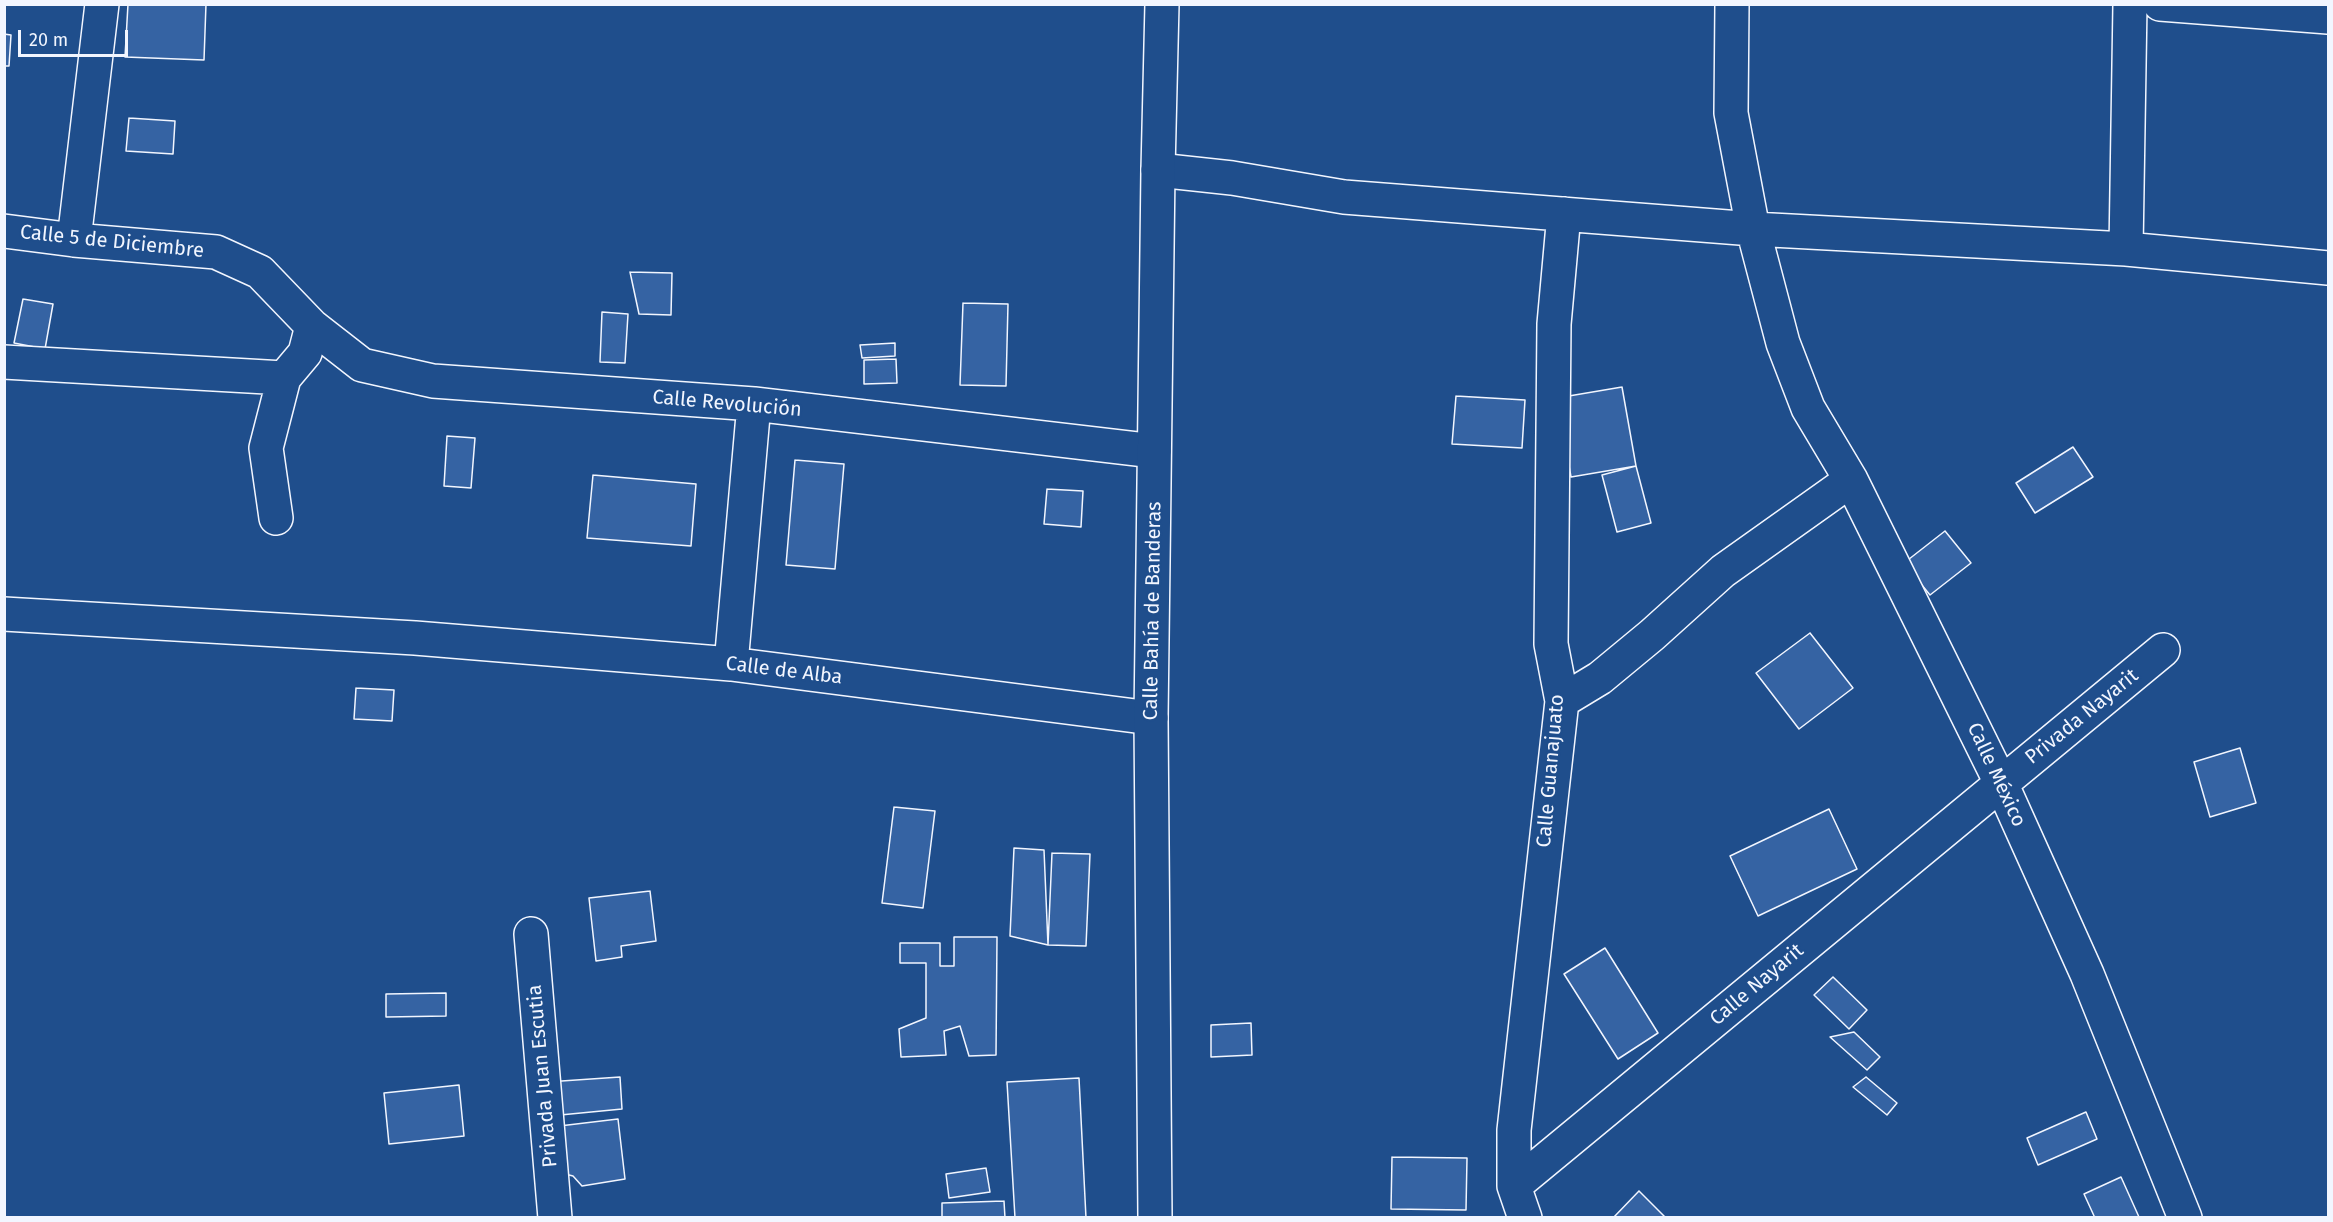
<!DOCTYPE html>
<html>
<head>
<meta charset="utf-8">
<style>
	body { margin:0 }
	#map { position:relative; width:2333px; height:1222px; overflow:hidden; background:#1f4e8c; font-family:"Fira Sans",sans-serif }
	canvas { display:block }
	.frame { position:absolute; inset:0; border:6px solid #f2f6ff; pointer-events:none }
	.scale { position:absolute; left:18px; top:30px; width:110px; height:27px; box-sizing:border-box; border:3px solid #f2f6ff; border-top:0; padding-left:8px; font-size:18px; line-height:21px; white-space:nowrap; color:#f2f6ff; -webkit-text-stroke:4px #1f4e8c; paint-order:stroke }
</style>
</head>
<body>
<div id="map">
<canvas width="2333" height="1222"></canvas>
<div class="frame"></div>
<div class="scale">20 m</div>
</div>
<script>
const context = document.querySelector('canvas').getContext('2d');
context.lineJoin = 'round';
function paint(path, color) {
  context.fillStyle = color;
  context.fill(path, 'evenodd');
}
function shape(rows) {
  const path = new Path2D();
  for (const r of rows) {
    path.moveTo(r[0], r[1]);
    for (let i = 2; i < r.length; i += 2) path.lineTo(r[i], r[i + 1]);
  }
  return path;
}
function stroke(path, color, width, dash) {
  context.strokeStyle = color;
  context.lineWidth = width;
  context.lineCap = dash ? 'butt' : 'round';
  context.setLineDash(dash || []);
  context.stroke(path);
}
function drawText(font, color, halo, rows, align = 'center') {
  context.font = font + ' "Fira Sans",sans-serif';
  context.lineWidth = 4.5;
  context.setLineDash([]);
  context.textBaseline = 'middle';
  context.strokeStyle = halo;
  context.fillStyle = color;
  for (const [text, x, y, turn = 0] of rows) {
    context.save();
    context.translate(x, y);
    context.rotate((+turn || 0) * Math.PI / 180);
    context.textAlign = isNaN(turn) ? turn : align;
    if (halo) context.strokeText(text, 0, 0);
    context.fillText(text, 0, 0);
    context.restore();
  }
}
const building = shape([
	[128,4,206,4,204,60,125,57,128,4],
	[4,34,11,35,9,66,4,66,4,34],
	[129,118,175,121,173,154,126,151,129,118],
	[630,272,672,273,671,315,639,314,630,272],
	[23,299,53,304,45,349,14,343,23,299],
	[963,303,1008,304,1006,386,960,385,963,303],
	[602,312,628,314,625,363,600,362,602,312],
	[895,343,895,356,862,358,860,345,895,343],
	[896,359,897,383,864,384,864,360,896,359],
	[1622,387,1636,466,1571,477,1557,398,1622,387],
	[1456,396,1525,400,1522,448,1452,444,1456,396],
	[447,436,475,438,471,488,444,486,447,436],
	[2073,447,2093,477,2035,513,2016,483,2073,447],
	[795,460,844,464,835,569,786,565,795,460],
	[1636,466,1651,523,1617,532,1602,475,1636,466],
	[593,475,696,484,691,546,587,538,593,475],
	[1047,489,1083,491,1081,527,1044,524,1047,489],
	[1945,531,1971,563,1930,595,1904,563,1945,531],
	[1810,633,1853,688,1799,729,1756,673,1810,633],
	[356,688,394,690,392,721,354,719,356,688],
	[2240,748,2256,803,2210,817,2194,762,2240,748],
	[894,807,935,811,923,908,882,903,894,807],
	[1829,809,1857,869,1758,916,1730,856,1829,809],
	[1014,848,1044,850,1048,945,1010,936,1014,848],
	[1052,853,1090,854,1086,946,1048,945,1052,853],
	[650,891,656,941,621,946,622,957,596,961,589,898,650,891],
	[954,937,997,937,996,1055,969,1056,960,1026,944,1031,946,1055,901,1057,899,1029,926,1018,926,963,900,963,900,943,940,943,940,966,954,966,954,937],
	[1605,948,1658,1033,1618,1059,1564,974,1605,948],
	[1833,977,1867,1010,1849,1029,1814,995,1833,977],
	[446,993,446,1016,386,1017,386,994,446,993],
	[1251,1023,1252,1055,1211,1057,1211,1025,1251,1023],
	[1854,1032,1880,1057,1867,1070,1830,1037,1854,1032],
	[620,1077,622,1109,550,1116,547,1082,620,1077],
	[1866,1077,1897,1103,1887,1115,1853,1087,1866,1077],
	[1079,1078,1086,1218,1015,1218,1007,1082,1079,1078],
	[459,1085,464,1136,389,1144,384,1093,459,1085],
	[2086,1112,2097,1139,2038,1165,2027,1138,2086,1112],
	[618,1119,625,1179,582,1186,573,1176,557,1172,551,1127,618,1119],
	[1392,1157,1467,1158,1466,1210,1391,1209,1392,1157],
	[986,1168,990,1192,949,1198,946,1174,986,1168],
	[2121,1177,2139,1217,2095,1218,2084,1194,2121,1177],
	[1639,1191,1666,1218,1613,1218,1639,1191],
	[1004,1201,1005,1218,942,1218,942,1203,1004,1201]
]);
const street = shape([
	[1732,4,1731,113,1753,229,1783,343,1808,408,1851,480,2001,783,2087,974,2185,1218],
	[2160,4,2328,17],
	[1158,170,1232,178,1344,197,1753,229,2126,249,2328,268],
	[4,231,74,240,216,252,260,272,312,326,305,353,284,378,266,448,276,518],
	[74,240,102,4],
	[2126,249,2130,4],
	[312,326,362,365,433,381,754,404,1154,451],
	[4,362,284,378],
	[4,614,415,638,731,664,1151,718],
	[731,664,754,404],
	[1562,701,1600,678,1652,635,1723,571,1851,480],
	[531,934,555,1218],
	[1514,1186,2163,650],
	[1525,1218,1514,1186,1514,1130,1562,701,1551,644,1554,324,1564,214]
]);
const secondary = shape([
	[1155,1218,1151,718,1158,170,1162,4]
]);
const streetNames = [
	["Calle 5 de Diciembre",112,242,6],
	["Calle Revolución",727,404,5],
	["Calle Bahía de Banderas",1153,611,-89],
	["Calle de Alba",784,671,7],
	["Privada Nayarit",2082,717,-39],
	["Calle Guanajuato",1551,771,-85],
	["Calle México",1996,775,65],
	["Calle Nayarit",1757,985,-40],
	["Privada Juan Escutia",543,1076,-95]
];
paint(building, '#3563a3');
stroke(building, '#f2f6ff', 1.5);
stroke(street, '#f2f6ff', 36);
stroke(secondary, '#f2f6ff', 36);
stroke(street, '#1f4e8c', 33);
stroke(secondary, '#1f4e8c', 33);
drawText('20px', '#f2f6ff', '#1f4e8c', streetNames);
</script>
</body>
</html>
